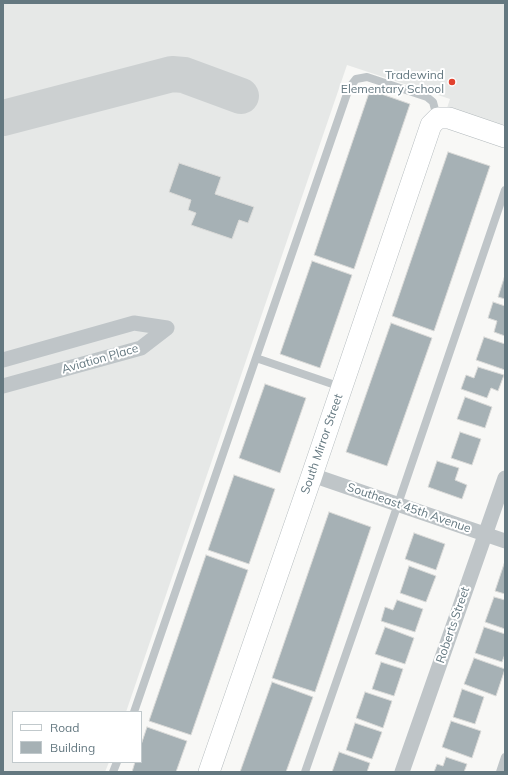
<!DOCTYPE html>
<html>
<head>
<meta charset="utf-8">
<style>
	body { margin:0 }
	#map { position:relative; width:508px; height:775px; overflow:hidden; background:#f8f8f6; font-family:Mulish,sans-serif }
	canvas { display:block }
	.frame { position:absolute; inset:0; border:4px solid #647880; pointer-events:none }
	.legend { position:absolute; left:12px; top:711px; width:130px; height:52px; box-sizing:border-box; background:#fff; border:1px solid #c1c9cc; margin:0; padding:5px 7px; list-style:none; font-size:12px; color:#647880 }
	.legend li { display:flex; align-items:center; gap:8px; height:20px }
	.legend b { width:20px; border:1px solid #c1c9cc }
</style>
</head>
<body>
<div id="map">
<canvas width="508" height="775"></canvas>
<div class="frame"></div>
<ul class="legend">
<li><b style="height:5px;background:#fff"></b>Road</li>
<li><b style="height:11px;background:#a6b1b5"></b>Building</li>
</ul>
</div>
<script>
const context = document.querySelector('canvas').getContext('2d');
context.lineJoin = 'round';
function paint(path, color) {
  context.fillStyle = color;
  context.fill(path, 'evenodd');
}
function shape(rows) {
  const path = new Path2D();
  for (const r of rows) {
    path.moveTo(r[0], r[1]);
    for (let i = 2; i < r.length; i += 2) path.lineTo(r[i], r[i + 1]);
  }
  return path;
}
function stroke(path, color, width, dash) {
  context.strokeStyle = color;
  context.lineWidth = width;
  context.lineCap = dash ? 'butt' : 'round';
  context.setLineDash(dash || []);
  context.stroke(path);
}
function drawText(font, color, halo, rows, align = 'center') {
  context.font = font + ' Mulish,sans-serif';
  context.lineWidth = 4;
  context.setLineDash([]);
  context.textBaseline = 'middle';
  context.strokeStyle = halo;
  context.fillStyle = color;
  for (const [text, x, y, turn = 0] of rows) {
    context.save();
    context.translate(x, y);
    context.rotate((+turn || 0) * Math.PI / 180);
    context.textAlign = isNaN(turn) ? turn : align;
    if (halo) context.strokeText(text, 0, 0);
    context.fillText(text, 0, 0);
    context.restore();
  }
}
const built = shape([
	[3,3,505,3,505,127,447,108,450,99,347,65,126,712,13,712,13,762,109,762,105,772,3,772]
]);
const taxiway = shape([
	[3,118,172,74,184,75,241,96]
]);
const building = shape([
	[370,90,410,104,354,269,314,255,370,90],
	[448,152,490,166,434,331,392,316,448,152],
	[179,163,221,177,215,194,254,207,248,223,239,220,232,239,191,225,196,213,188,210,191,200,169,192,179,163],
	[312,261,352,275,320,368,280,354,312,261],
	[505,275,505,299,498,297,505,275],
	[493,302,505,306,505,336,494,332,497,321,488,318,493,302],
	[391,323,432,338,387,466,346,452,391,323],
	[484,337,505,344,505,370,476,360,484,337],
	[478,367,504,375,498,391,491,388,487,398,461,389,466,375,474,378,478,367],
	[265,384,306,398,280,473,239,458,265,384],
	[465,397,492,407,485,428,457,419,465,397],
	[460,432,481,439,472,465,451,458,460,432],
	[437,461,459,468,455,480,467,485,462,499,428,487,437,461],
	[234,475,275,489,249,564,208,550,234,475],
	[329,512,371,527,315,692,272,678,329,512],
	[414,533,445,544,436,570,405,559,414,533],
	[206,555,248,570,191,735,149,721,206,555],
	[504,564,505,565,505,594,495,591,504,564],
	[409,566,436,576,426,602,400,593,409,566],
	[494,597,505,600,505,629,485,622,494,597],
	[397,600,423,609,415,632,381,621,385,607,393,610,397,600],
	[385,627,414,638,405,664,375,654,385,627],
	[484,627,505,634,505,654,502,662,475,653,484,627],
	[474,658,505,669,496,696,464,684,474,658],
	[381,662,403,669,394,696,372,689,381,662],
	[272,682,313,697,286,772,240,772,272,682],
	[462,689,484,697,475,724,453,717,462,689],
	[365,692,392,701,383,728,356,718,365,692],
	[451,721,481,731,472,758,442,747,451,721],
	[355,723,382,732,372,759,346,750,355,723],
	[147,727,187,741,176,772,132,772,135,762,141,762,141,745,147,727],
	[339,752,370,763,367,772,332,772,339,752],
	[446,757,467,764,464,772,434,772,437,764,443,766,446,757]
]);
const lane = shape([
	[256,358,341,387],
	[134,712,349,88,356,79,367,77,427,97,433,102,437,117],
	[113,772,117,762],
	[305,772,398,504,505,190],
	[500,772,505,757]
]);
const street = shape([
	[3,360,134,323,167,328,141,348,3,386],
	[312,475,505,541],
	[402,772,505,478]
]);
const secondary = shape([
	[209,772,312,475,431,125,438,118,449,118,505,137]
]);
const markers = [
	[452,82,4,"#e1412e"]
];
const poiNames = [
	["Tradewind",444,75],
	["Elementary School",444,89]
];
const streetNames = [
	["Aviation Place",100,359,-16],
	["South Mirror Street",322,444,-71],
	["Southeast 45th Avenue",409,508,19],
	["Roberts Street",453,625,-71]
];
paint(built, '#e6e8e7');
stroke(taxiway, '#ccd0d1', 36);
paint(building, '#a6b1b5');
stroke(building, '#dadad8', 1);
stroke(secondary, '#b2b9bc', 22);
stroke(lane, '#bfc5c8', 8);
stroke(street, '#bfc5c8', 15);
stroke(secondary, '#fff', 21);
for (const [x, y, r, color] of markers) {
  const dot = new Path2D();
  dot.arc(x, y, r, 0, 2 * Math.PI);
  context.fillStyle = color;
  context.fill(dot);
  stroke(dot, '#fff', 1.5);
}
drawText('12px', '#647880', '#fff', poiNames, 'right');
drawText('12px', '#647880', '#fff', streetNames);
</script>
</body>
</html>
